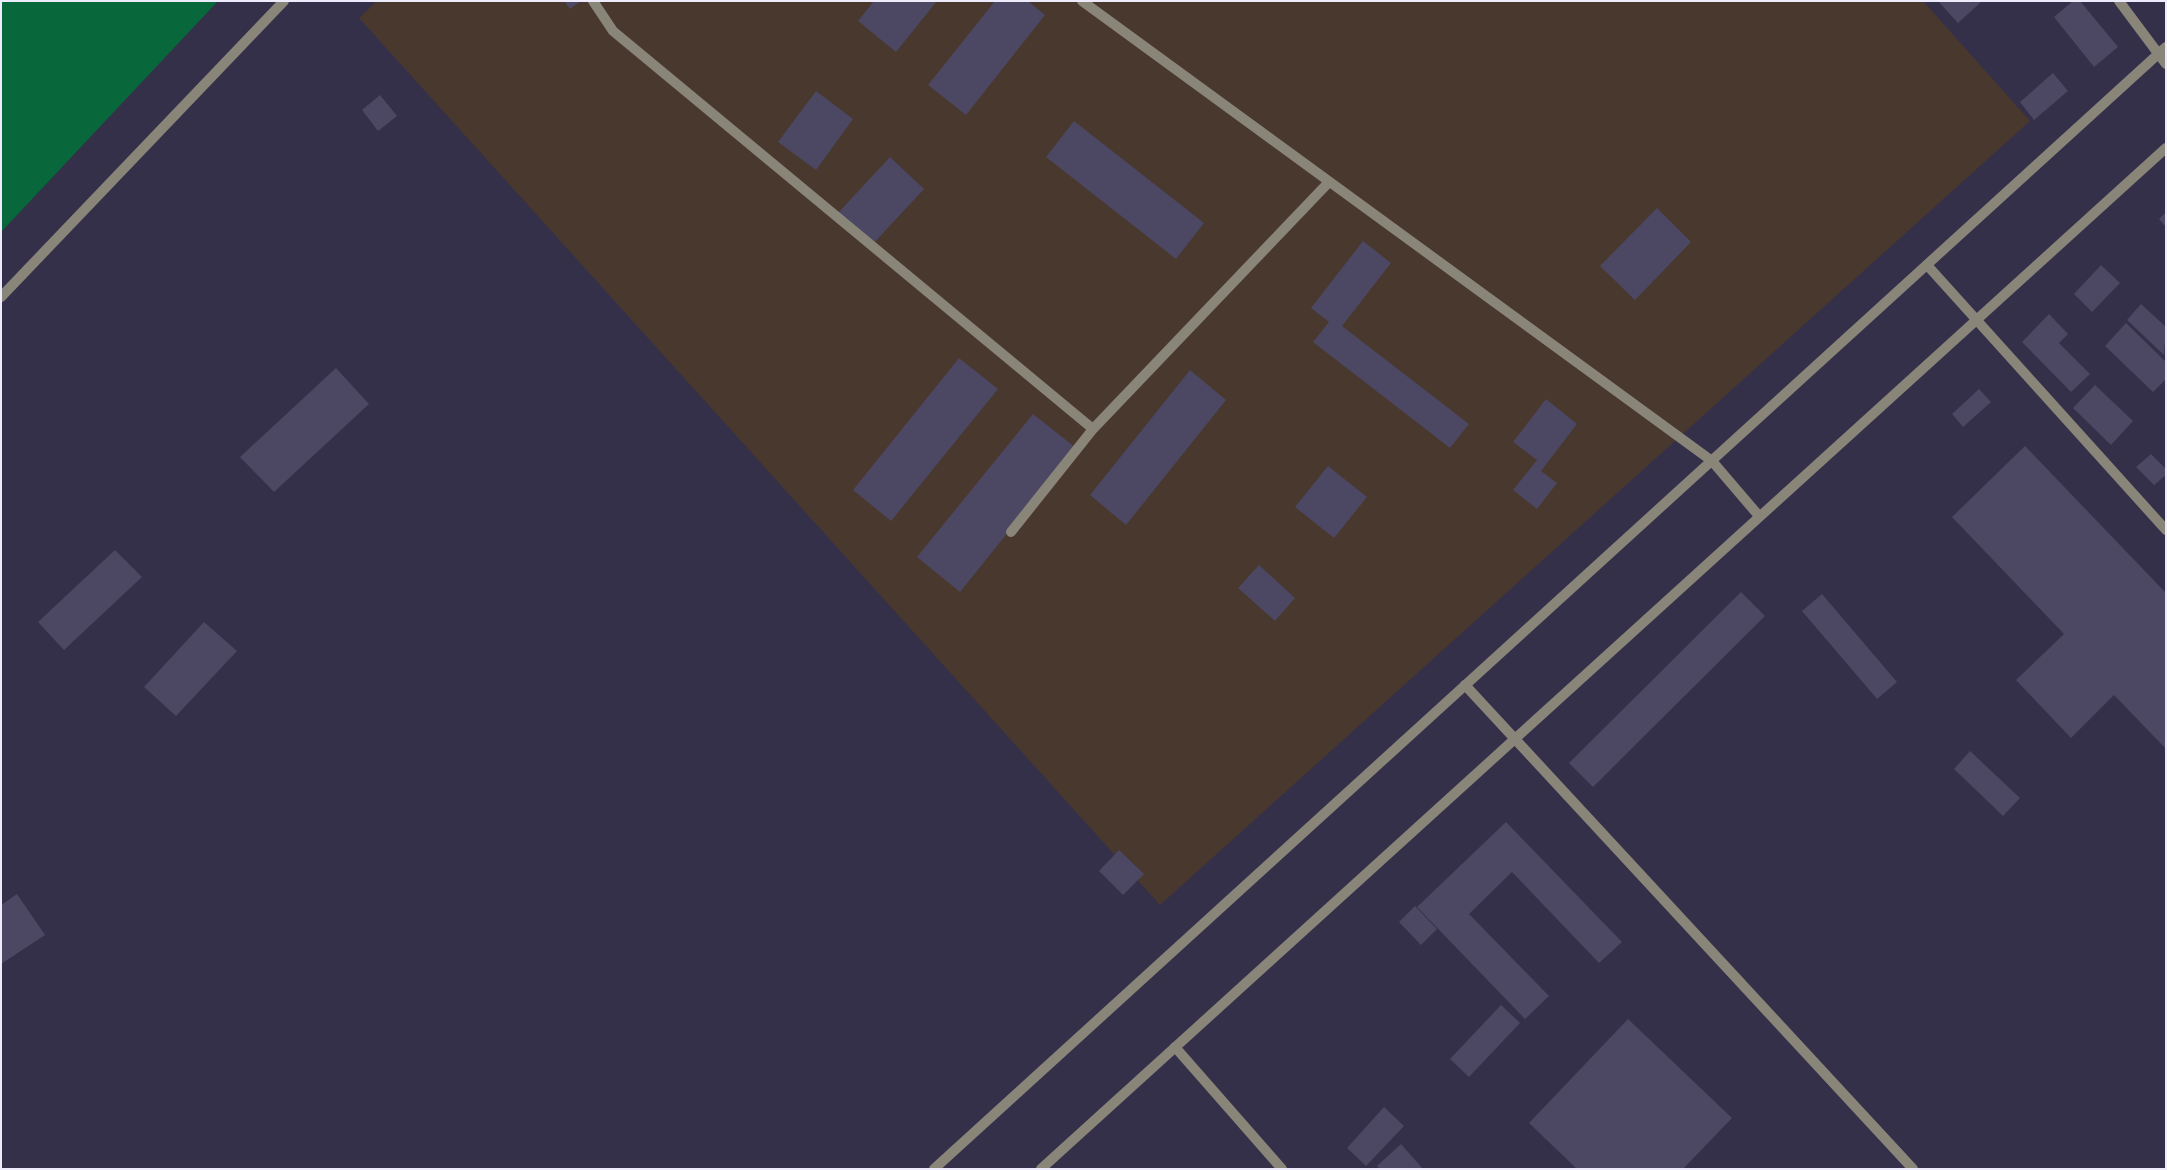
<!DOCTYPE html>
<html>
<head>
<meta charset="utf-8">
<style>
	body { margin:0 }
	#map { position:relative; width:2167px; height:1170px; overflow:hidden; background:#353049; font-family:"Space Grotesk",sans-serif }
	canvas { display:block }
	.frame { position:absolute; inset:0; border:2px solid #eeecfc; pointer-events:none }
</style>
</head>
<body>
<div id="map">
<canvas width="2167" height="1170"></canvas>
<div class="frame"></div>
</div>
<script>
const context = document.querySelector('canvas').getContext('2d');
context.lineJoin = 'round';
function paint(path, color) {
  context.fillStyle = color;
  context.fill(path, 'evenodd');
}
function shape(rows) {
  const path = new Path2D();
  for (const r of rows) {
    path.moveTo(r[0], r[1]);
    for (let i = 2; i < r.length; i += 2) path.lineTo(r[i], r[i + 1]);
  }
  return path;
}
function stroke(path, color, width, dash) {
  context.strokeStyle = color;
  context.lineWidth = width;
  context.lineCap = dash ? 'butt' : 'round';
  context.setLineDash(dash || []);
  context.stroke(path);
}
const education = shape([
	[377,1,1923,1,2030,121,1160,905,359,18]
]);
const green = shape([
	[1,1,218,1,1,232]
]);
const building = shape([
	[564,1,581,1,570,9],
	[874,1,937,1,896,52,858,21],
	[995,1,1028,1,1045,15,966,115,928,85],
	[1938,1,1979,1,1980,3,1958,23],
	[2073,1,2080,1,2118,47,2094,67,2054,17],
	[2053,73,2068,91,2034,120,2020,102],
	[816,91,853,119,816,170,778,142],
	[380,95,397,116,378,131,362,110],
	[1074,121,1204,223,1176,259,1046,157],
	[890,157,924,189,872,245,838,213],
	[1657,208,1691,242,1635,300,1600,266],
	[2166,212,2166,227,2159,219],
	[1363,241,1391,263,1342,326,1469,424,1450,448,1313,342,1329,322,1311,308],
	[2101,265,2120,283,2092,312,2074,294],
	[2141,304,2166,327,2164,355,2127,320],
	[2049,314,2068,334,2059,343,2090,374,2071,392,2022,342],
	[2126,323,2166,362,2166,379,2153,392,2105,346],
	[959,358,998,389,891,521,853,490],
	[336,368,369,404,274,492,240,457],
	[1190,370,1226,400,1126,525,1090,495],
	[2095,385,2133,421,2111,445,2073,408],
	[1979,389,1991,402,1963,427,1952,414],
	[1546,399,1577,424,1541,471,1557,483,1537,509,1513,490,1537,460,1513,442],
	[1033,414,1076,448,960,592,917,557],
	[2025,446,2166,593,2166,749,2114,695,2071,738,2016,680,2064,634,1952,517],
	[2151,454,2166,469,2166,475,2154,485,2136,467],
	[1328,466,1367,497,1334,538,1295,507],
	[115,550,142,577,64,650,38,622],
	[1259,565,1295,598,1275,621,1238,588],
	[1741,592,1765,616,1593,787,1569,763],
	[1822,594,1897,682,1877,699,1802,611],
	[204,622,237,651,176,716,144,687],
	[1970,751,2020,798,2003,816,1954,769],
	[1506,822,1622,942,1599,963,1512,872,1469,914,1549,996,1525,1019,1417,907],
	[1119,850,1144,874,1123,895,1099,871],
	[17,894,45,935,1,964,1,905],
	[1415,906,1437,929,1421,945,1399,922],
	[1501,1005,1520,1023,1469,1077,1450,1059],
	[1628,1019,1732,1118,1683,1169,1577,1169,1529,1123],
	[1384,1107,1404,1126,1366,1166,1347,1148],
	[1401,1144,1423,1169,1380,1169,1377,1166]
]);
const service = shape([
	[593,1,613,31,1093,429],
	[1082,1,1712,461,1759,516],
	[1011,532,1093,429,1329,182]
]);
const minor = shape([
	[2119,1,2166,64],
	[1927,265,2166,530],
	[1,297,284,1],
	[1465,685,1913,1169],
	[1175,1047,1282,1169]
]);
const tertiary = shape([
	[934,1169,2166,47],
	[1041,1169,2166,148]
]);
paint(education, '#49382e');
paint(green, '#08683b');
paint(building, '#4c4762');
stroke(service, '#8a8579', 10);
stroke(minor, '#8a8579', 10);
stroke(tertiary, '#8a8579', 10);
</script>
</body>
</html>
